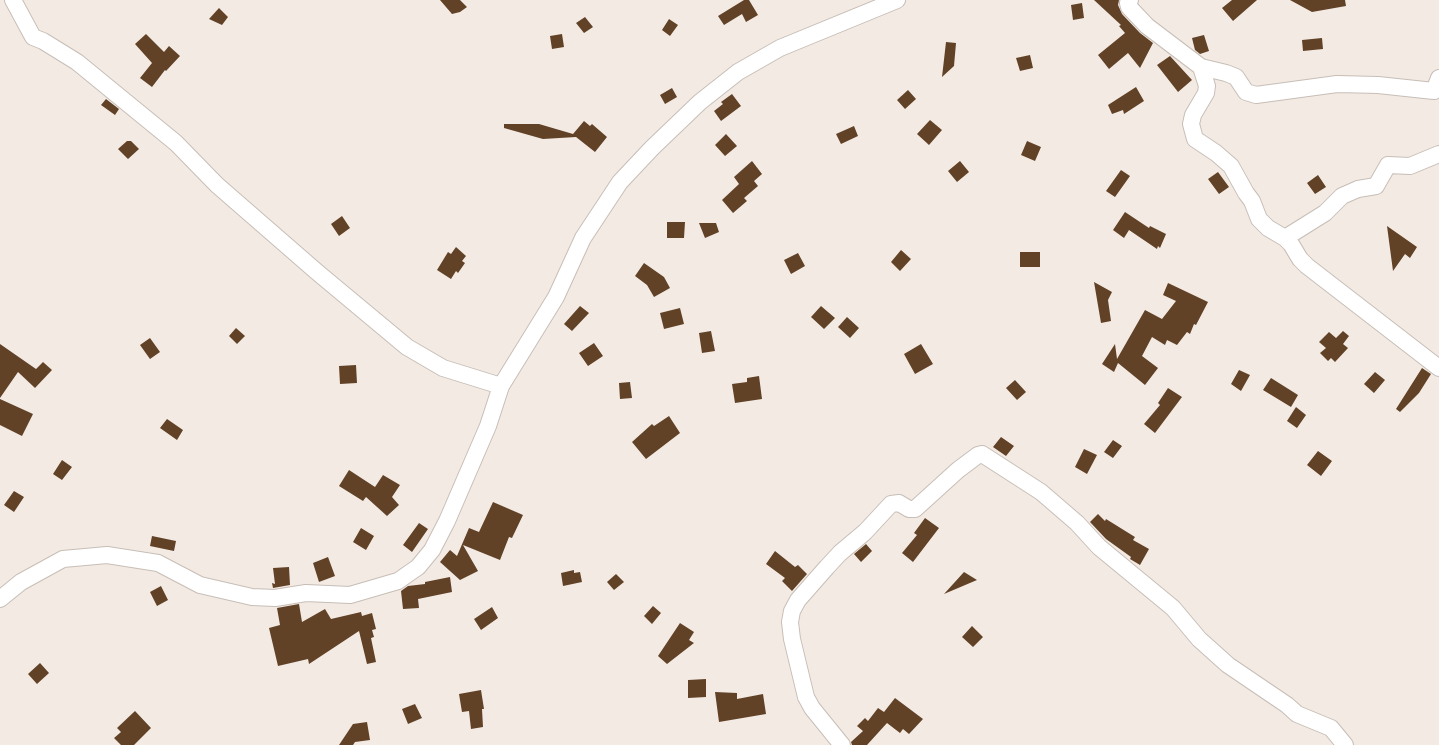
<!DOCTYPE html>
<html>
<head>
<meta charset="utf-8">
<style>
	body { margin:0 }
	canvas { display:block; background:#f3eae3 }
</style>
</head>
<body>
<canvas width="1439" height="745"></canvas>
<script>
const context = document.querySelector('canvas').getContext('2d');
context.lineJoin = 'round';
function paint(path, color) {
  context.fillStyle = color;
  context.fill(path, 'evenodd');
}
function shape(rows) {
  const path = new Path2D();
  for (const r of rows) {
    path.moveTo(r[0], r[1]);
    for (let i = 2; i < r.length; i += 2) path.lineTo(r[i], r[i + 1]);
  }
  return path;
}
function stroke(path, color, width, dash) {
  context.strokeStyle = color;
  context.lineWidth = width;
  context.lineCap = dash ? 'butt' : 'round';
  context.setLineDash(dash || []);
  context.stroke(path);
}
const building = shape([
	[440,0,460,0,467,7,460,12,452,14],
	[744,0,749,0,758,15,746,22,742,14,724,25,718,16],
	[1094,0,1119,0,1118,5,1122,14,1140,33,1153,43,1140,68,1128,53,1109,69,1098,55,1125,33,1119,26,1121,25],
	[1232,0,1257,0,1233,21,1222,8],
	[1290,0,1345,0,1346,6,1312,12],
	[1082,3,1084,18,1073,20,1071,5],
	[219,8,228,17,222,25,209,19],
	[585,17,593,27,584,33,576,23],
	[669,19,678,25,670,36,662,30],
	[146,34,164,52,169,46,180,56,166,71,165,70,152,87,140,78,152,63,135,44],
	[562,34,564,47,552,49,550,36],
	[1204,35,1209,51,1200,54,1195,50,1192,38],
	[1322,38,1323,49,1303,51,1302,40],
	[946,42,956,43,954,66,942,77],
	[1030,55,1033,68,1020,71,1016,58],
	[1170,56,1192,80,1178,92,1157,65],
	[1136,87,1144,101,1124,114,1123,110,1112,114,1108,105],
	[672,88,677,97,665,104,660,95],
	[908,90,916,99,905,109,897,100],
	[732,94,741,106,721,121,714,111,723,104,721,102],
	[106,99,119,109,115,115,101,105],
	[930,120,942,130,929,145,917,134],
	[584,121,590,126,592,124,607,137,595,152,576,137,543,139,504,128,504,124,539,124,573,134],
	[854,126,858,136,841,144,836,134],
	[726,134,737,146,725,156,715,145],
	[127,141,131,141,139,149,128,159,118,149],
	[1027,141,1041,147,1035,161,1021,155],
	[752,161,762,174,754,181,758,186,744,198,747,201,733,213,722,200,739,184,734,177],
	[960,161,969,172,957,182,948,171],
	[1121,170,1130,176,1115,197,1106,191],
	[1218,172,1229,187,1219,194,1208,179],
	[1318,175,1326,187,1315,194,1307,183],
	[1125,212,1149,228,1150,226,1166,234,1160,248,1158,246,1157,249,1129,230,1124,238,1113,230],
	[342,216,350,228,339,236,331,224],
	[667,222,685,222,684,238,667,238],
	[699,223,716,223,719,232,705,238],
	[1387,226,1417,247,1410,258,1405,254,1393,271],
	[456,247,466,256,462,261,465,263,458,273,456,271,451,279,437,270,448,252,451,254],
	[901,250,911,259,900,271,891,262],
	[1020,252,1040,252,1040,267,1020,267],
	[798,253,805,266,791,274,784,260],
	[644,263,664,277,670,288,654,297,647,285,635,276],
	[1094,282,1112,292,1108,300,1111,321,1101,323],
	[1168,283,1208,302,1196,325,1194,324,1190,334,1187,332,1177,345,1167,340,1165,345,1152,337,1142,356,1158,368,1145,385,1118,363,1114,372,1102,364,1115,344,1117,359,1145,310,1162,319,1176,301,1163,295],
	[580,306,589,313,572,331,564,324],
	[821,306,835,318,824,329,811,317],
	[680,308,684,324,664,329,660,313],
	[847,317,859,328,850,338,838,327],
	[236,328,245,336,237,344,229,336],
	[711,331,715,351,702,353,699,333],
	[1343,331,1349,336,1343,344,1348,348,1335,362,1331,358,1328,361,1320,353,1326,348,1319,342,1329,332,1336,338],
	[150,338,160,352,150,359,140,345],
	[594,343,603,356,588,366,579,353],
	[0,344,36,369,43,362,52,370,35,388,18,372,0,398],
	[921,344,933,364,915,374,904,354],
	[356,365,357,383,340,384,339,366],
	[1422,368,1431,374,1419,393,1400,412,1396,409],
	[1239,370,1250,375,1241,391,1231,384],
	[1375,372,1385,380,1374,393,1364,384],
	[759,376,762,399,735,403,732,384,747,382,747,378],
	[1271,378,1298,395,1291,407,1263,390],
	[1015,380,1026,392,1017,400,1006,388],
	[630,382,632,398,620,399,619,383],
	[1168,388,1182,397,1155,433,1144,424,1160,405,1158,403],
	[0,399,33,414,22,436,0,425],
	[1296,407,1306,415,1297,428,1287,421],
	[669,416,680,433,646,459,632,442,652,424,654,426],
	[167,419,183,430,177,440,160,428],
	[1001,437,1014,446,1006,456,993,447],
	[1113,440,1122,446,1113,458,1104,452],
	[1084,449,1097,455,1087,474,1075,467],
	[1318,451,1332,461,1321,476,1307,465],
	[62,460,72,467,62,480,53,474],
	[349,470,375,487,383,475,400,485,392,497,399,505,387,516,366,497,363,501,339,486],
	[14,491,24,497,14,512,4,505],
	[493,502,523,515,512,538,509,537,500,560,463,545,478,571,460,580,440,562,450,550,457,556,469,528,479,532],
	[1098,514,1105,521,1106,519,1135,537,1133,540,1149,549,1140,565,1130,559,1131,557,1106,539,1090,522],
	[925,518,939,528,913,562,902,553,917,535,914,533],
	[419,523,428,529,412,552,403,545],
	[361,528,374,536,366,550,353,542],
	[152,536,176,541,174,551,150,546],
	[866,544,872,551,861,562,854,554],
	[775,551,795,567,798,565,807,574,792,591,782,581,785,578,766,564],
	[328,557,335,576,319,582,313,563],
	[289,567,290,585,273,588,272,583,275,584,273,568],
	[574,570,574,573,580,572,582,582,563,586,561,573],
	[964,572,977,580,944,594],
	[616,574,624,582,614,590,607,582],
	[450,577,452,592,418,599,419,608,403,609,401,591,408,586,425,584,425,582],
	[161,586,168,600,157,606,150,592],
	[299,604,302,622,325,609,331,619,361,612,362,616,372,613,376,629,372,630,374,637,371,638,376,662,367,664,359,631,309,664,308,659,278,666,269,628,280,625,277,608],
	[653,606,661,613,652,624,644,616],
	[492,607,498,618,481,630,474,619],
	[680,623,694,632,689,640,694,643,667,664,658,656],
	[972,626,983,637,973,647,962,637],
	[40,663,49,673,37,684,28,674],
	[706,679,706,697,688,698,688,680],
	[481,690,484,709,482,709,483,727,471,729,469,711,462,712,459,694],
	[715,692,737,693,737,699,763,694,766,714,719,722],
	[895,698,923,719,909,734,903,729,900,733,887,723,867,745,852,745,851,742,863,731,857,726,865,718,868,721,878,708,884,712],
	[415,704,422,718,408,724,402,709],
	[135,711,151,728,134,745,121,745,114,738,121,732,117,728],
	[367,722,370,740,355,742,353,745,339,745,353,724]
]);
const street = shape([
	[13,0,33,37,43,41,77,62,176,143,217,185,317,272,407,347,443,368,501,386],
	[1130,0,1128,3,1129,7,1147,26,1201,67,1207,86,1206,93,1193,115,1191,124,1195,139,1216,153,1231,166,1246,193,1252,201,1259,219,1268,228,1285,238,1291,244,1300,259,1307,266,1439,368],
	[1201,67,1226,73,1236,77,1246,92,1256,95,1337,84,1378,85,1434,91,1439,78],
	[1285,238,1325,213,1342,196,1358,189,1376,186,1388,165,1410,166,1439,154],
	[0,599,21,582,63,559,107,555,158,563,200,585,252,597,275,598,306,593,350,595,398,581,418,567,432,550,447,521,488,426,501,386,556,297,583,238,620,182,652,148,700,102,738,72,780,48,897,0],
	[842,745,812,708,806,697,792,639,790,622,792,611,798,600,827,567,840,553,865,532,891,504,899,503,909,509,915,509,958,470,978,455,982,454,1041,492,1077,523,1099,547,1173,608,1199,639,1228,665,1287,705,1297,714,1331,728,1345,745]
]);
paint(building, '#614227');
stroke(street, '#c7beb7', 18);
stroke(street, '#fff', 16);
</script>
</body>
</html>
